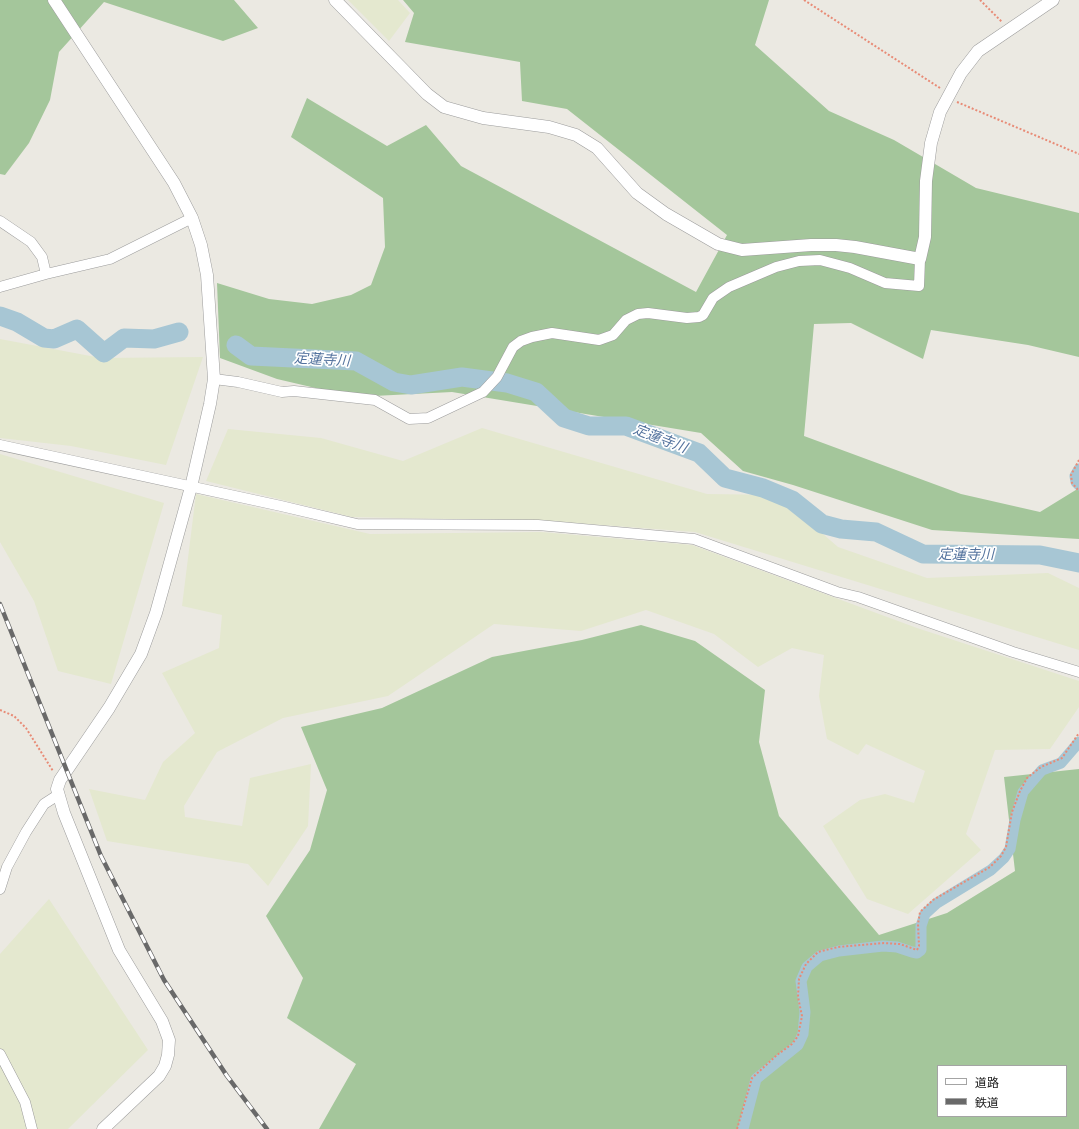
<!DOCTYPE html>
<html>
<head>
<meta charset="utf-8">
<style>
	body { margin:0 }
	#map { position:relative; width:1079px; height:1129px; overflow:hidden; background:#ebe9e2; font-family:Karla,"Noto Sans JP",sans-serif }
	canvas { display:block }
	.legend { position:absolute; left:937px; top:1065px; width:130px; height:52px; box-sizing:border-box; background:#fff; border:1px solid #a4a4a4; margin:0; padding:5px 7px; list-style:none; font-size:12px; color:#1b1b1b }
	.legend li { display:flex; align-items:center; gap:8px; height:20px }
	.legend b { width:20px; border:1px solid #a4a4a4 }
</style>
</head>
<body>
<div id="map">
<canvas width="1079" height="1129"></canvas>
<ul class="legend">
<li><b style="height:5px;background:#fff"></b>道路</li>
<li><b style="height:5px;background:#696969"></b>鉄道</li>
</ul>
</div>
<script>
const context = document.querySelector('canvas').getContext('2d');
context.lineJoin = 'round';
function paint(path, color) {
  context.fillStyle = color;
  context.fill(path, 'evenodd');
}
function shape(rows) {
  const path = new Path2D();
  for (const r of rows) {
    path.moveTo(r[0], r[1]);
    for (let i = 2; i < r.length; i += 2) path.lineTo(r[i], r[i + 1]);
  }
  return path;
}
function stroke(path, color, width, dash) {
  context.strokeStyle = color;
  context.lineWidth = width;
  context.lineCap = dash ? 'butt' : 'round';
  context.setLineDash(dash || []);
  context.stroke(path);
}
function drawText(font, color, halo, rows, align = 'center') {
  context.font = font + ' Karla,"Noto Sans JP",sans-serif';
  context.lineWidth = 3.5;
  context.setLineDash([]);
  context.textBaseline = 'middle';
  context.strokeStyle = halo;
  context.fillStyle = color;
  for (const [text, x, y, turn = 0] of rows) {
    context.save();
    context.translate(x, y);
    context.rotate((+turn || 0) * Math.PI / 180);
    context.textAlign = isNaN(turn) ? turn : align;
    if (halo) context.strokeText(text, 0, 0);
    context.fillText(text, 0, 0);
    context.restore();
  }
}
const farmland = shape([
	[348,0,398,0,410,13,389,41],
	[0,339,101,358,203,357,166,465,71,446,0,438],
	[482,428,707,494,778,495,838,547,927,578,1048,573,1079,588,1079,650,695,532,548,521,352,517,206,481,228,429,321,438,403,461],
	[0,454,164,503,111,684,58,671,34,601,0,542],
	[196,494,370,534,541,532,692,545,917,628,1079,681,1079,707,1050,749,995,750,966,834,981,850,908,914,867,899,823,826,860,800,885,794,914,803,925,771,866,744,858,755,827,739,819,696,824,655,792,648,758,667,714,634,646,610,581,631,494,624,388,696,283,718,217,752,184,806,185,817,242,826,250,778,311,764,308,826,268,886,248,864,107,841,89,789,145,800,163,762,195,733,162,673,219,648,222,615,182,606],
	[49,899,148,1050,68,1129,0,1129,0,954]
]);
const forest = shape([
	[0,0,234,0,258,28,223,41,104,2,59,52,50,100,29,143,5,175,0,174],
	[403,0,769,0,755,45,829,111,894,140,976,188,1079,213,1079,357,1028,345,931,330,923,359,851,323,814,324,804,436,961,494,1040,512,1079,488,1079,539,932,530,793,485,743,471,701,433,452,392,354,397,277,379,220,358,217,283,269,299,312,304,351,295,371,285,385,247,383,198,291,137,307,98,387,146,426,125,461,166,696,292,727,235,567,109,522,101,520,62,405,42,414,13],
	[641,625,695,641,765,690,759,742,779,816,879,935,947,913,1015,871,1004,777,1079,769,1079,1129,319,1129,356,1064,287,1018,303,978,266,916,310,850,327,790,301,727,382,708,492,657,582,640],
	[938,1066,1066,1066,1066,1116,938,1116]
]);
const canal = shape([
	[1079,469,1075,476,1076,482,1079,485],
	[743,1129,756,1079,798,1045,803,1034,805,1012,801,981,807,967,820,956,839,951,883,946,897,947,912,952,917,953,921,950,921,926,925,914,937,903,991,870,1004,858,1010,849,1015,820,1023,792,1042,770,1061,763,1079,742]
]);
const river = shape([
	[0,316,17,322,44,338,54,339,77,329,104,353,124,338,154,339,179,332],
	[236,345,251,356,356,361,394,382,411,385,462,377,507,383,536,392,564,418,589,426,626,426,699,453,725,478,763,488,792,500,822,524,841,529,876,532,923,554,1040,555,1079,563]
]);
const path = shape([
	[804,0,940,88],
	[980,0,1002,22],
	[957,102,1079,154],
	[1079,460,1071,475,1072,483,1079,491],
	[0,710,14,716,26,728,53,771],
	[737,1129,752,1078,777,1055,792,1044,798,1036,802,1016,798,997,799,979,806,964,818,952,838,947,884,943,900,944,917,950,919,946,918,924,920,912,933,900,990,867,1001,856,1006,847,1012,812,1020,791,1027,778,1041,767,1062,758,1079,733]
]);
const minor = shape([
	[0,221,31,242,42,257,46,274],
	[0,287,46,274,110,259,192,218],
	[214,379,238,382,282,392,294,391,375,400,409,419,428,418,483,392,497,377,513,347,521,341,532,337,552,333,599,340,613,335,626,320,638,314,648,313,687,318,699,317,703,315,713,298,729,287,776,267,799,261,820,260,850,268,885,283,919,286,920,259],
	[0,445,281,506,357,524,538,525,694,539,837,592,858,597,1013,652,1079,672],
	[0,889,7,867,26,832,44,804,58,795],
	[0,1054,25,1102,32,1129]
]);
const tertiary = shape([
	[54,0,174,183,192,218,201,245,207,275,214,379,210,404,191,487,156,613,141,654,109,708,60,780,57,789,64,813,119,950,162,1021,169,1040,168,1055,165,1066,159,1076,103,1129],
	[335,0,427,94,444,107,483,118,549,127,576,135,597,148,637,193,666,214,718,244,742,250,811,245,836,245,855,247,920,259,925,237,926,181,931,143,940,112,961,73,978,51,1053,0]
]);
const rail = shape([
	[0,604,101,856,164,980,227,1076,267,1129]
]);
const waterNames = [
	["定蓮寺川",322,360,3],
	["定蓮寺川",660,439,21],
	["定蓮寺川",966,555]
];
paint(farmland, '#e4e8cf');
paint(forest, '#a4c69b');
stroke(canal, '#a7c6d4', 11);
stroke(river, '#a7c6d4', 19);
stroke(minor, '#9c9c9c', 11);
stroke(tertiary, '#9c9c9c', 13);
stroke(path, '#e88b76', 2, [2, 2]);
stroke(minor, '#fff', 10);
stroke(tertiary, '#fff', 12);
stroke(rail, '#696969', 4.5);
stroke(rail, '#fff', 3, [9]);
drawText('italic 14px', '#54739e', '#fff', waterNames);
</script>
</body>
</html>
